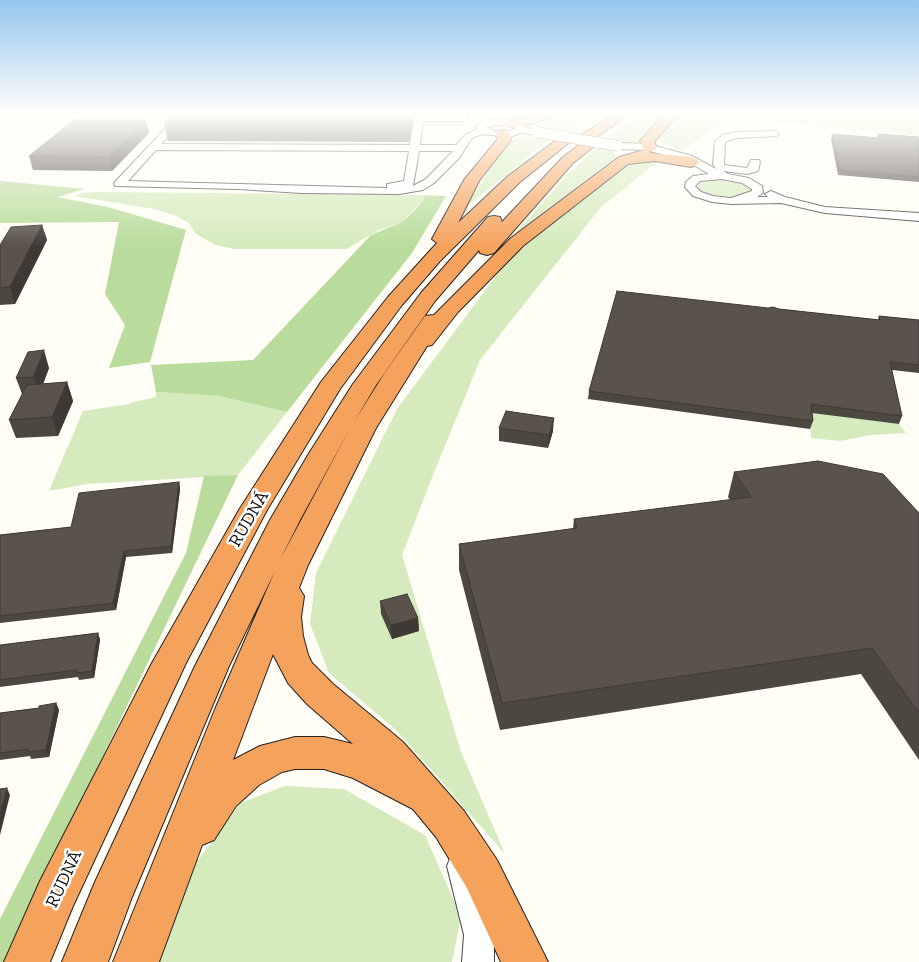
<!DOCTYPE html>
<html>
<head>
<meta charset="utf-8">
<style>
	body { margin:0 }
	canvas { display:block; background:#fffdf5 }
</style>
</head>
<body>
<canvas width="919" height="962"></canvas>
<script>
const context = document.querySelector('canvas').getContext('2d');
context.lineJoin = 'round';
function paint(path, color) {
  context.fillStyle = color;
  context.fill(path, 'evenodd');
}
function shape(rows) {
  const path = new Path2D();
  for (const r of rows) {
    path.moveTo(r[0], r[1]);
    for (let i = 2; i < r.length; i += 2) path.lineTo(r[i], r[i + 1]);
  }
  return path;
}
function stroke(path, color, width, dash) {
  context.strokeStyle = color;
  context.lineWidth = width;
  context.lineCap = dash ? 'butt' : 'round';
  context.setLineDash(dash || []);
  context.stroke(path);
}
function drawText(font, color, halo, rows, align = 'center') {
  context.font = font + ' "Zilla Slab",serif';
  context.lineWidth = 5;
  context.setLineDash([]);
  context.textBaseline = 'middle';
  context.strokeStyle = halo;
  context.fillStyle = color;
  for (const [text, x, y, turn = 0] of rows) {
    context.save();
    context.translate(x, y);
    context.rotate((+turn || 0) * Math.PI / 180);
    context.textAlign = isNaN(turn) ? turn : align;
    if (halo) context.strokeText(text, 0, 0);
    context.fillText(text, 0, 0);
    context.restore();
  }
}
const green = shape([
	[567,113,596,113,562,133,535,126],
	[643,113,664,113,638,142,622,143,604,140],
	[685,113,710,113,706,115,718,118,719,125,682,151,662,143,659,138],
	[740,113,919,113,919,135,741,119],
	[526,136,550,139,465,208,508,142],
	[596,148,613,151,616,157,514,234,569,173],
	[661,159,601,207,480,360,433,475,402,555,461,752,505,854,396,730,329,673,310,624,316,573,397,409,507,261,627,163],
	[709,178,736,179,753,188,752,192,736,197,709,194,700,190,698,185,704,180],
	[94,192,417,195,423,196,424,199,402,222,379,230,346,249,235,249,216,245,196,234,188,222,174,215,154,209,74,196,81,193],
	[156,392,219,396,287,412,238,475,87,484,49,491,83,411,129,404,129,403,156,397],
	[809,412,899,424,906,433,871,435,840,441,811,438],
	[284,786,344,789,425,835,461,917,452,962,159,962,193,867,241,803]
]);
const forest = shape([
	[0,181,84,189,57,197,108,207,186,230,150,362,109,368,125,325,105,294,119,222,0,223],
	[417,195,446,196,412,253,287,412,219,396,156,392,151,365,253,360,371,235,402,222,414,211,424,199,423,196],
	[238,475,4,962,0,962,0,919,186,553,204,476]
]);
const minor = shape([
	[180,113,189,114,161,144,410,145,414,118,419,115,464,115,469,118,464,121,423,121,420,145,456,145,466,134,477,130,475,127,477,125,486,120,505,119,520,123,526,128,539,130,541,132,536,135,521,133,510,137,482,134,472,138,459,158,434,183,423,190,399,194,301,193,238,189,115,186,114,184,115,182,180,113],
	[505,125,516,128,509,131,495,131,486,127,505,125],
	[156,150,409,151,404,181,387,184,387,188,128,181,156,150],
	[419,151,453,151,426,179,413,186,419,151],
	[774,131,779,134,777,136,737,138,725,142,724,165,747,168,751,160,759,160,760,162,758,171,748,174,723,171,728,174,749,178,762,186,763,193,757,197,768,197,765,194,771,191,785,197,825,207,919,213,919,221,825,213,781,203,731,204,712,202,693,196,685,187,686,182,693,176,709,174,685,160,646,150,618,149,613,146,618,143,648,144,692,156,716,169,713,164,715,141,723,135,737,132,774,131],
	[722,179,742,183,752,189,752,191,731,198,713,196,701,192,695,186,700,181,722,179],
	[461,852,471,856,475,866,494,935,494,962,462,962,464,935,447,866,451,856,461,852]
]);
const highway = shape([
	[540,113,558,113,556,116,531,124,512,127,505,123,507,120,540,113],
	[617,113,632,113,590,141,594,145,592,148,573,163,494,253,487,255,480,253,479,250,435,301,376,385,354,422,384,374,425,316,434,315,511,238,619,157,644,150,640,141,666,113,680,113,654,142,657,147,655,150,649,151,651,153,691,157,696,159,699,162,696,165,691,167,655,161,628,164,523,246,458,312,432,345,427,346,376,428,308,565,299,588,304,596,301,617,303,636,308,655,312,663,333,684,403,742,464,811,497,860,548,962,501,962,467,888,436,837,413,809,353,778,324,769,295,769,282,772,259,785,236,806,214,840,202,845,159,962,113,962,216,707,275,571,229,666,132,897,108,962,62,962,95,882,195,666,270,520,308,455,353,384,421,293,488,217,494,216,500,217,502,222,563,157,583,142,579,138,581,135,617,113],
	[349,430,280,560,300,520,349,430],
	[273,654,288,683,307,704,353,744,324,737,295,737,260,746,233,760,273,654],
	[503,130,508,131,511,140,479,181,458,223,508,176,559,138,569,138,571,141,520,182,440,261,402,305,340,389,267,510,186,663,73,906,50,962,4,962,40,881,152,663,239,510,321,382,388,297,437,243,432,239,464,180,497,140,496,134,498,131,503,130]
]);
const minorBridge = shape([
	[536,132,618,146]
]);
const wall = shape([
	[415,113,409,142,168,141,164,124],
	[146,120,149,133,112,171,33,170,29,156],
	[832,134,877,138,878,134,919,137,919,182,838,175,831,139],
	[42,225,47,240,15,304,0,305,0,245],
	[779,309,878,320,879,316,919,320,919,373,892,370,902,416,899,424,812,413,813,421,810,429,588,399,589,391],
	[49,368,43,384,67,382,73,401,58,436,16,438,9,420,22,394,16,378],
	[499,428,553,431,548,448,499,441],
	[734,472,919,513,919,760,861,674,500,730,459,570,459,544,573,529,574,519,730,500,728,497],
	[179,482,180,489,172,553,126,557,116,610,0,623,0,535,71,527],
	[380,601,418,618,419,631,392,639,381,614],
	[98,633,100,640,94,678,79,680,78,677,0,687,0,645],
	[56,703,59,710,49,757,31,759,30,756,0,760,0,713,39,708]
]);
const shadedWall = shape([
	[411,113,415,113,409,142,408,125],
	[146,120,149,133,112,171,109,157],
	[42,225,47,240,15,304,10,287],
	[44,350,49,368,39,395,33,377],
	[67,382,73,401,58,436,52,417],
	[554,418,553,431,548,448,549,435],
	[179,482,180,489,172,553,171,546],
	[124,551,126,557,116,610,113,603],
	[418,618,419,631,392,639,391,625],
	[98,633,100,640,94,678,92,671],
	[56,703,59,710,49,757,46,750],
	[7,788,10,795,0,835,0,814]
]);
const building = shape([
	[176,113,411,113,408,125,164,124,176,113],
	[74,120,146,120,109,157,29,156,74,120],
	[832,134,879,138,878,134,919,137,919,177,840,170,832,134],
	[42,225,10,287,0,288,0,245,11,227,42,225],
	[617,291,768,308,773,307,779,309,880,320,879,316,919,320,919,365,890,362,902,416,811,404,813,421,589,391,617,291],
	[44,350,33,377,16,378,28,352,44,350],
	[67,382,52,417,9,420,27,385,67,382],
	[506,411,554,418,549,435,499,428,506,411],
	[818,461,883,474,919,513,919,713,872,648,502,703,459,544,577,528,574,519,751,497,734,472,818,461],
	[179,482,171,546,124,551,113,603,0,616,0,535,71,527,79,493,179,482],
	[407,594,418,618,391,625,380,601,407,594],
	[98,633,92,671,76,673,77,670,0,680,0,645,98,633],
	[56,703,46,750,28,752,29,749,0,753,0,713,39,708,39,706,56,703],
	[7,788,0,814,0,789,7,788]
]);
const streetNames = [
	["RUDNÁ",249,519,-60],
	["RUDNÁ",64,879,-65]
];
paint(green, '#d5ebbd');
paint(forest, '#b9dc9c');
stroke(minor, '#444', 2);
stroke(highway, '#222', 2);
paint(minor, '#fff');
paint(highway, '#f5a25d');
stroke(minorBridge, '#444', 11, []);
stroke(minorBridge, '#fff', 10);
paint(wall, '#4d4742');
paint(shadedWall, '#3f3936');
paint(building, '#5a524d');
stroke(building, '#3f3936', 1);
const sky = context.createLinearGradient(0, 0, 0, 247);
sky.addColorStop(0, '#95c6ee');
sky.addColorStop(0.46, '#fffefa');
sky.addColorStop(1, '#fffefa00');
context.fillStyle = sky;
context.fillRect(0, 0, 919, 247);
drawText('18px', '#111', '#fff', streetNames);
</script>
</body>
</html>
